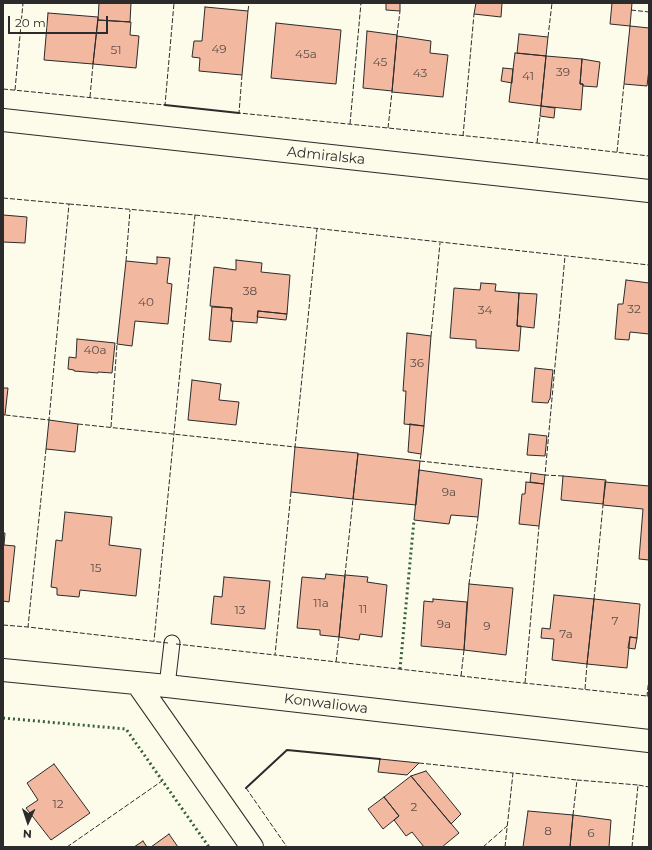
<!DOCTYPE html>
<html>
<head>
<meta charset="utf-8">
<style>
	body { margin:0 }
	#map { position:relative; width:652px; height:850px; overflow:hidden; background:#fdfbea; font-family:Montserrat,sans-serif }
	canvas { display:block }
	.frame { position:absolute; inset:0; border:4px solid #2b2b2b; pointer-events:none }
	.north { position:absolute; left:8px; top:802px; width:40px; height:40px; -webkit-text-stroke:3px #fdfbea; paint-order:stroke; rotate:183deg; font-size:11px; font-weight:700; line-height:16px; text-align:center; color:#2b2b2b }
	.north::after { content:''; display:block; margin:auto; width:14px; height:18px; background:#2b2b2b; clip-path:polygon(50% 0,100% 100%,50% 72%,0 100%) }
	.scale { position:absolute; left:8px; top:16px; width:100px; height:18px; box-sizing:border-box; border:2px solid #2b2b2b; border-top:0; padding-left:5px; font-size:12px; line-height:14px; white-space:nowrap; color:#2b2b2b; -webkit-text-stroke:3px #fdfbea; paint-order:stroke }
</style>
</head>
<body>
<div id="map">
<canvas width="652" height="850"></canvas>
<div class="frame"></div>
<div class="north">N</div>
<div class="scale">20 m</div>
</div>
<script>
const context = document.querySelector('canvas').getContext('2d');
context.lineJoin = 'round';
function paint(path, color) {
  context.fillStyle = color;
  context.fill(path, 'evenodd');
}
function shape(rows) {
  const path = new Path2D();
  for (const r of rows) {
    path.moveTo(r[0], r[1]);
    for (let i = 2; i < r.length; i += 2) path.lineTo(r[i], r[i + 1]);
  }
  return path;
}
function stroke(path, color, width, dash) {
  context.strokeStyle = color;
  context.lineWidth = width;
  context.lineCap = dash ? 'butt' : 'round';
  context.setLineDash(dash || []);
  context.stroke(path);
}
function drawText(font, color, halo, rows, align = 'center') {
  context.font = font + ' Montserrat,sans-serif';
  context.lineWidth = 3;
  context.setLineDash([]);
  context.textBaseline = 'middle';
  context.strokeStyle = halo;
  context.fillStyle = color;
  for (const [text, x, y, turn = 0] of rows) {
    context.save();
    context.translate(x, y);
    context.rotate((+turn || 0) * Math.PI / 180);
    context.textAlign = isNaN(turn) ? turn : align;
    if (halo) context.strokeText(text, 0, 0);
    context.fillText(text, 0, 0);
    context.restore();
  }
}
const building = shape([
	[99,3,131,3,130,22,98,20,99,3],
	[386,3,400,3,400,11,386,10,386,3],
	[476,3,502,3,501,17,474,14,476,3],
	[612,3,632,3,630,26,610,24,612,3],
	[205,7,248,11,242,75,199,71,200,58,192,57,194,41,202,41,205,7],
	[48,13,98,17,93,64,44,60,48,13],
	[98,20,131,22,130,35,139,36,136,68,93,64,98,20],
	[276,23,341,30,336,84,271,78,276,23],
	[630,26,649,28,649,69,647,86,624,84,630,26],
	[367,31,397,35,392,91,363,88,367,31],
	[519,34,548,37,546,56,517,53,519,34],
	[397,36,431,41,430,53,448,55,443,97,392,92,397,36],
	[515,53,546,56,541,106,509,102,515,53],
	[546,56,582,59,580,84,583,84,581,110,541,106,546,56],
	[582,59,600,62,597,87,583,86,583,84,580,84,582,59],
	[503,68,513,69,512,83,501,81,503,68],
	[541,106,555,108,554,118,540,116,541,106],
	[3,215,27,217,25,243,3,242,3,215],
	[157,257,170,258,167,283,172,284,168,324,135,321,132,346,117,344,126,261,157,264,157,257],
	[236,260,262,263,261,272,290,275,287,314,258,311,257,323,231,321,232,308,210,306,214,267,236,270,236,260],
	[626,280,649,283,649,334,630,332,629,340,615,339,618,304,623,304,626,280],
	[481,283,496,284,495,291,519,293,517,326,521,326,519,351,476,348,476,340,450,338,454,288,480,290,481,283],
	[519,293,537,294,534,328,517,326,519,293],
	[212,307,232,308,231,321,233,321,231,342,209,340,212,307],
	[258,311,287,314,286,320,257,317,258,311],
	[407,333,431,336,424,426,404,424,406,391,403,391,407,333],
	[77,339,115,343,112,373,98,372,98,373,74,371,74,370,68,369,69,357,76,358,77,339],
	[535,368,553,370,550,399,549,400,548,403,532,402,535,368],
	[192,380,221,384,219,400,239,402,236,425,188,420,192,380],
	[3,388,8,388,5,415,3,415,3,388],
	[49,420,78,424,75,452,46,449,49,420],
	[410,424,424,426,421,454,408,452,410,424],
	[529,434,547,436,545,456,527,455,529,434],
	[295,447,358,453,353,499,291,492,295,447],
	[358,454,420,461,416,505,353,499,358,454],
	[419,470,482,479,478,517,451,515,449,524,414,520,419,470],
	[531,473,545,475,544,484,530,482,531,473],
	[563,476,606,480,603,504,561,500,563,476],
	[526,482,544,484,539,526,519,524,522,494,525,494,526,482],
	[605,482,649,486,649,560,639,559,643,509,603,505,605,482],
	[65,512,112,517,109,545,141,549,136,596,80,590,79,597,57,595,57,588,51,587,56,540,62,541,65,512],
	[3,533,5,533,4,545,15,546,9,602,3,601,3,533],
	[326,574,345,576,339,637,320,635,320,630,297,628,302,577,325,579,326,574],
	[345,575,368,577,367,582,387,585,382,637,360,634,359,640,339,637,345,575],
	[224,577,270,581,265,629,211,624,214,596,222,597,224,577],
	[469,584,513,588,506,655,464,650,469,584],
	[554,595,594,599,587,664,552,660,554,639,541,638,542,628,550,629,554,595],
	[433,599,467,602,464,650,421,646,424,601,433,602,433,599],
	[594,599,640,604,637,638,630,637,627,668,587,664,594,599],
	[630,637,637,638,635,649,628,648,630,637],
	[380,759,419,763,407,775,378,772,380,759],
	[54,764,90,813,51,840,26,808,38,800,27,783,54,764],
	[426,771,461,814,451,824,411,776,426,771],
	[411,776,459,833,442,847,424,847,412,832,406,836,394,820,399,816,384,797,411,776],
	[384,797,399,816,383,829,368,809,384,797],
	[528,811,573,815,570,847,523,847,528,811],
	[573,815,611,820,609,847,570,847,573,815],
	[169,834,178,847,151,847,169,834],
	[143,841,147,847,134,847,143,841]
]);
const lane = shape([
	[167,686,172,643]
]);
const street = shape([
	[3,120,649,191],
	[3,670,167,686,649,741],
	[137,683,252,847]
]);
const hedge = shape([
	[400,669,414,520],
	[3,718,126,729,209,847]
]);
const fence = shape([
	[631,10,649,12],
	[248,11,249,3],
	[397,35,400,11],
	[548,37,552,3],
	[242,75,239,113,537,143,649,156],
	[3,89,165,105,174,3],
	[15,90,23,3],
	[90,97,93,64],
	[350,124,361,3],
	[388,128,392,92],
	[463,136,474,14],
	[537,143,540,116],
	[617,152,624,84],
	[3,198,69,204,49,420,5,415],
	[69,204,195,215,154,641],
	[195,215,649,265],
	[126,261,130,210],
	[431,336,440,243],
	[78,424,295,447,317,229],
	[111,427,117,344],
	[46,449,28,627,168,643],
	[421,454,420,461,531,473],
	[563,476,545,475,565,256],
	[291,492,275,655,514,682,647,696],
	[345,575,353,499],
	[469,584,478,517],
	[594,599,603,505],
	[3,625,28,627],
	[176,644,275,655],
	[336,662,339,637],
	[461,676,464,650],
	[649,678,647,696,649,696],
	[525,683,539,526],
	[585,689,587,664],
	[419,763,513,773],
	[246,788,287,847],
	[573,815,577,780,638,785],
	[67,847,162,781],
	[483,847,507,826],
	[505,847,513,773,577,780],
	[632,847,638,785,649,787]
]);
const wall = shape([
	[165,105,239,113],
	[246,788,287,750,380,759]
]);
const numberNames = [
	["49",219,49],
	["51",116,50],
	["45a",306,54],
	["45",380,62],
	["39",563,72],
	["43",420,73],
	["41",528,76],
	["38",250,291],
	["40",146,302],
	["32",634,309],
	["34",485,310],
	["40a",95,350],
	["36",417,363],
	["9a",449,492],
	["15",96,568],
	["11a",321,603],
	["11",363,609],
	["13",240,610],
	["7",615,621],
	["9a",444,624],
	["9",487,626],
	["7a",566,634],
	["12",58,804],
	["2",414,807],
	["8",548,831],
	["6",591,833]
];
const streetNames = [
	["Admiralska",326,156,6],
	["Konwaliowa",326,704,7]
];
paint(building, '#f2b8a0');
stroke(building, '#2b2b2b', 1);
stroke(lane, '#2b2b2b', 17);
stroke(street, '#2b2b2b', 24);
stroke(lane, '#fdfbea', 15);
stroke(street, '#fdfbea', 22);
stroke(hedge, '#34623c', 3, [2, 3]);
stroke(fence, '#2b2b2b', 1, [5, 2]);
stroke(wall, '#2b2b2b', 2);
drawText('12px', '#5d4e48', null, numberNames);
drawText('14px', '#2b2b2b', '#fdfbea', streetNames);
</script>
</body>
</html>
